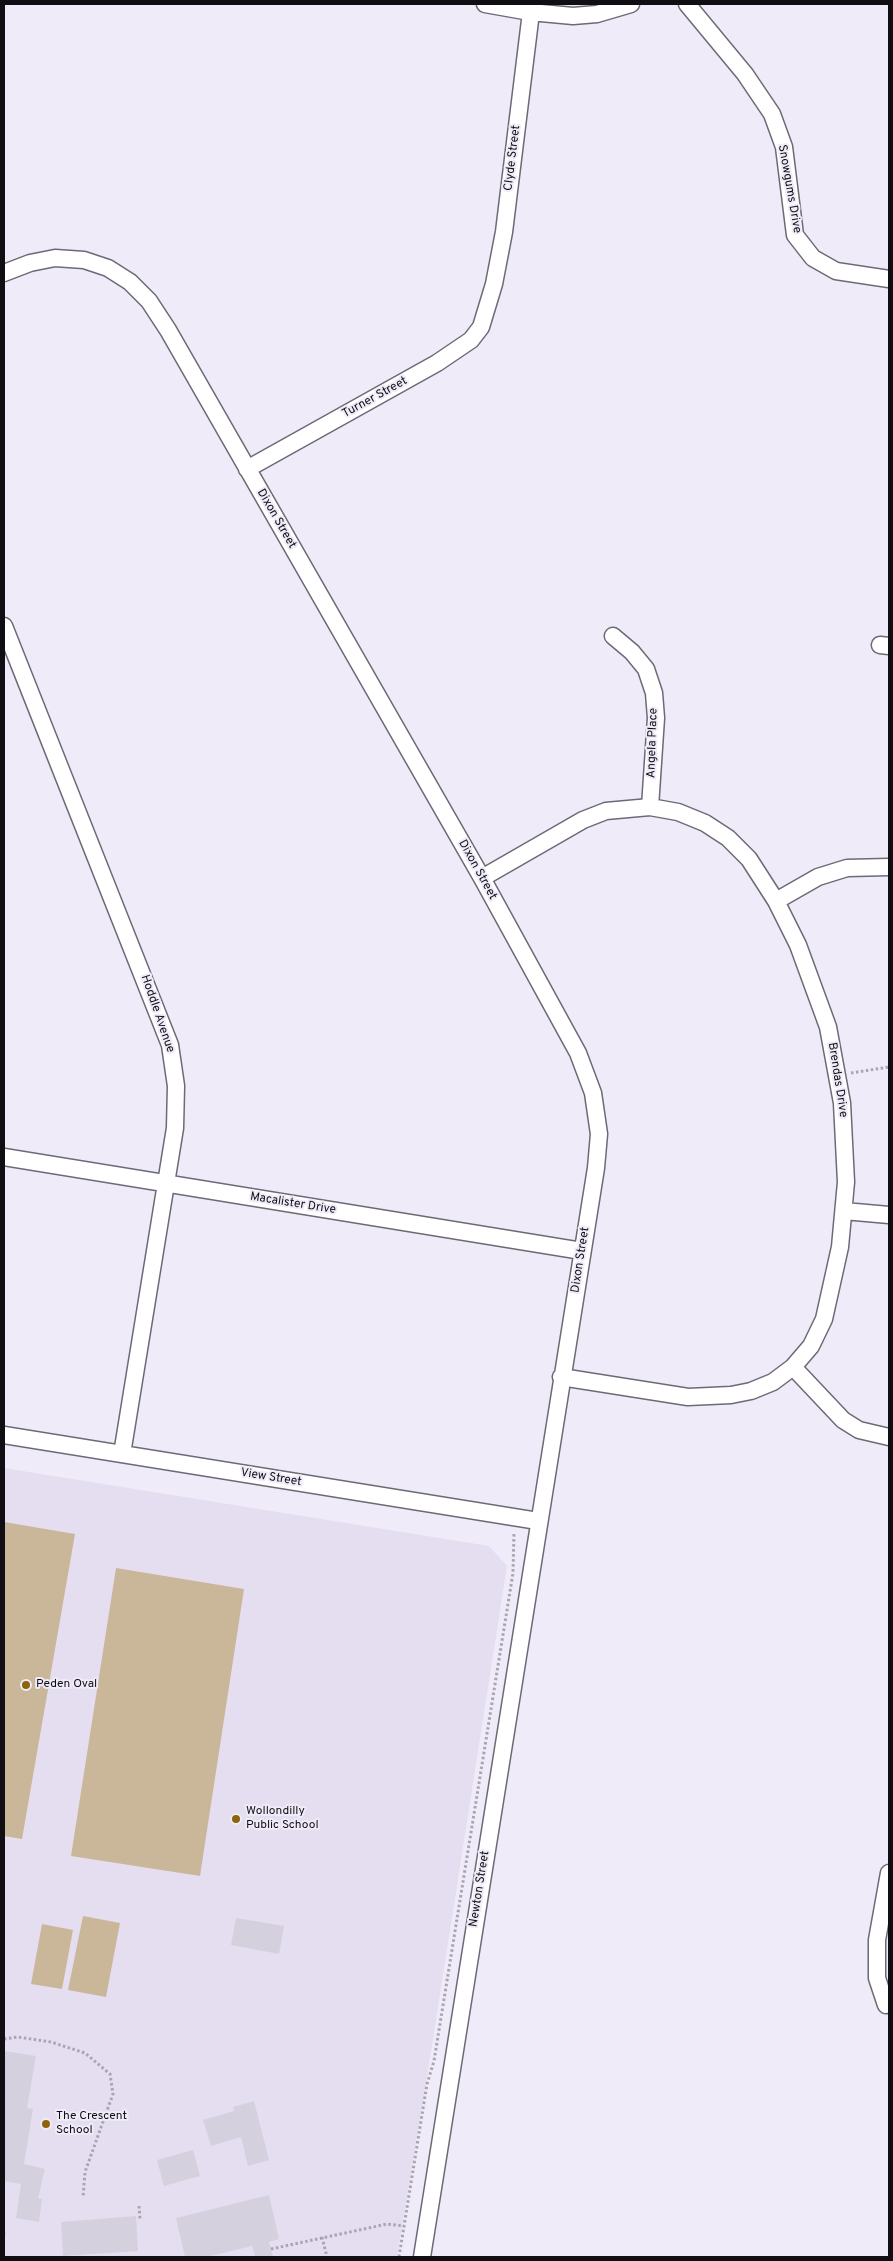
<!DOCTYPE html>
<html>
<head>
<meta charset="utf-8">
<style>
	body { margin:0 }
	#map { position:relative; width:893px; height:2261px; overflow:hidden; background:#efebf8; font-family:Overpass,sans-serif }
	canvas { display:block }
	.frame { position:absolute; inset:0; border:5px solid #100e13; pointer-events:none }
</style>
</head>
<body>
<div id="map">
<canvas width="893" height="2261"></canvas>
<div class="frame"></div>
</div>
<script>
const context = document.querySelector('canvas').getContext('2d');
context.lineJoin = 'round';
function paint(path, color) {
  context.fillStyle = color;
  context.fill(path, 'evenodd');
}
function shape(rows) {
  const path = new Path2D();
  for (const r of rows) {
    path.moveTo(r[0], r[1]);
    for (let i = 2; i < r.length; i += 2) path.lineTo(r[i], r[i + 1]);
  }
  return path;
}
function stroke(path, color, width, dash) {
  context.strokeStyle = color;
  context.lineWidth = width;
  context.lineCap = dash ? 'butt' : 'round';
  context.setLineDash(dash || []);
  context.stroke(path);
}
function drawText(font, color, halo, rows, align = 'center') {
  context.font = font + ' Overpass,sans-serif';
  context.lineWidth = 4;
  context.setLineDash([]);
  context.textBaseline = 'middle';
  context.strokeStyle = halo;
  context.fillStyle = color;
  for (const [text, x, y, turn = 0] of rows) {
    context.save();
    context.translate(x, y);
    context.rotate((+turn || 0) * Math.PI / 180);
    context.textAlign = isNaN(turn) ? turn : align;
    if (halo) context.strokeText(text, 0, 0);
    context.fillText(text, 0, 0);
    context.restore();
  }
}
const built = shape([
	[4,1468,489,1546,507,1566,428,2071,397,2257,4,2257]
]);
const green = shape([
	[4,1522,75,1534,22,1839,4,1836],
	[116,1568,244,1589,200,1876,71,1856],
	[83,1916,120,1923,106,1997,68,1990],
	[42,1924,73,1930,62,1989,31,1984]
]);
const building = shape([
	[236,1918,284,1926,279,1954,231,1945],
	[4,2051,36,2056,27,2108,33,2109,24,2164,45,2169,38,2198,42,2199,39,2222,16,2218,21,2184,4,2181],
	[254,2101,269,2160,248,2166,241,2137,211,2146,203,2120,234,2111,233,2107],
	[193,2150,200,2176,164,2186,157,2160],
	[269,2195,279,2239,269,2242,273,2257,255,2257,252,2246,206,2257,185,2257,176,2218],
	[136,2216,138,2251,63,2256,61,2222]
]);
const path = shape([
	[851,1073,889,1067],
	[4,2039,18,2037,51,2042,85,2053,110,2074,113,2094,85,2172,83,2197],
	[139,2206,140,2219],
	[4,2233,4,2234],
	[322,2237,327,2257],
	[271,2249,387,2224,404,2226],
	[399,2257,427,2084,434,2061,513,1573,514,1532]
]);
const minor = shape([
	[485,4,530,12,573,16,597,14,631,4],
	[687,4,745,74,772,114,784,147,795,235,813,258,836,271,889,279],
	[4,273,30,263,55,258,84,260,108,268,130,282,149,301,168,330,482,878,578,1053,593,1093,599,1134,596,1168,422,2257],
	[247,469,437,363,471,340,481,327,494,284,504,232,532,4],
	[4,626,170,1045,176,1086,175,1128,122,1454],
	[613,636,632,652,646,669,654,693,656,718,650,807],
	[880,645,889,646],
	[482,878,583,820,606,811,650,807,678,812,705,823,728,838,749,859,776,901,798,945,828,1027,842,1103,846,1182,840,1247,824,1319,811,1346,793,1367,773,1382,751,1391,731,1395,688,1397,561,1377],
	[776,901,818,877,847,868,889,867],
	[4,1157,582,1251],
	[844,1211,889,1215],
	[793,1367,843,1420,859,1430,889,1437],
	[4,1435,538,1521],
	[889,1873,877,1940,877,1978,886,2005,889,2004]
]);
const markers = [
	[26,1685,5,"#8f630a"],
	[236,1819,5,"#8f630a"],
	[46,2124,5,"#8f630a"]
];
const streetNames = [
	["Clyde Street",513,158,-83],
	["Snowgums Drive",789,189,80],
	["Turner Street",375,398,-29],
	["Dixon Street",276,519,60],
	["Angela Place",653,743,-88],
	["Dixon Street",477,870,61],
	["Hoddle Avenue",157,1014,71],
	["Brendas Drive",837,1080,81],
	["Macalister Drive",293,1204,9],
	["Dixon Street",581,1260,-81],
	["View Street",271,1478,9],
	["Newton Street",480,1889,-81]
];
const poiNames = [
	["Peden Oval",36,1685],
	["Wollondilly",246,1812],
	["Public School",246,1826],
	["The Crescent",56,2117],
	["School",56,2131]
];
paint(built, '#e5def1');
paint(green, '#cab79a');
paint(building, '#d5d0dd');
stroke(minor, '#6e6975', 19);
stroke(path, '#a9a5b0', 3, [2.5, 2.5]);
stroke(minor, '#fff', 16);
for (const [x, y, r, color] of markers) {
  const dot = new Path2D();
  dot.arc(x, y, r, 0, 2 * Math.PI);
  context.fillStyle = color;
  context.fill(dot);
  stroke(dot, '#efebf8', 2);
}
drawText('12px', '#100e13', '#efebf8', streetNames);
drawText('12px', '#100e13', '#efebf8', poiNames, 'left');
</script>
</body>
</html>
